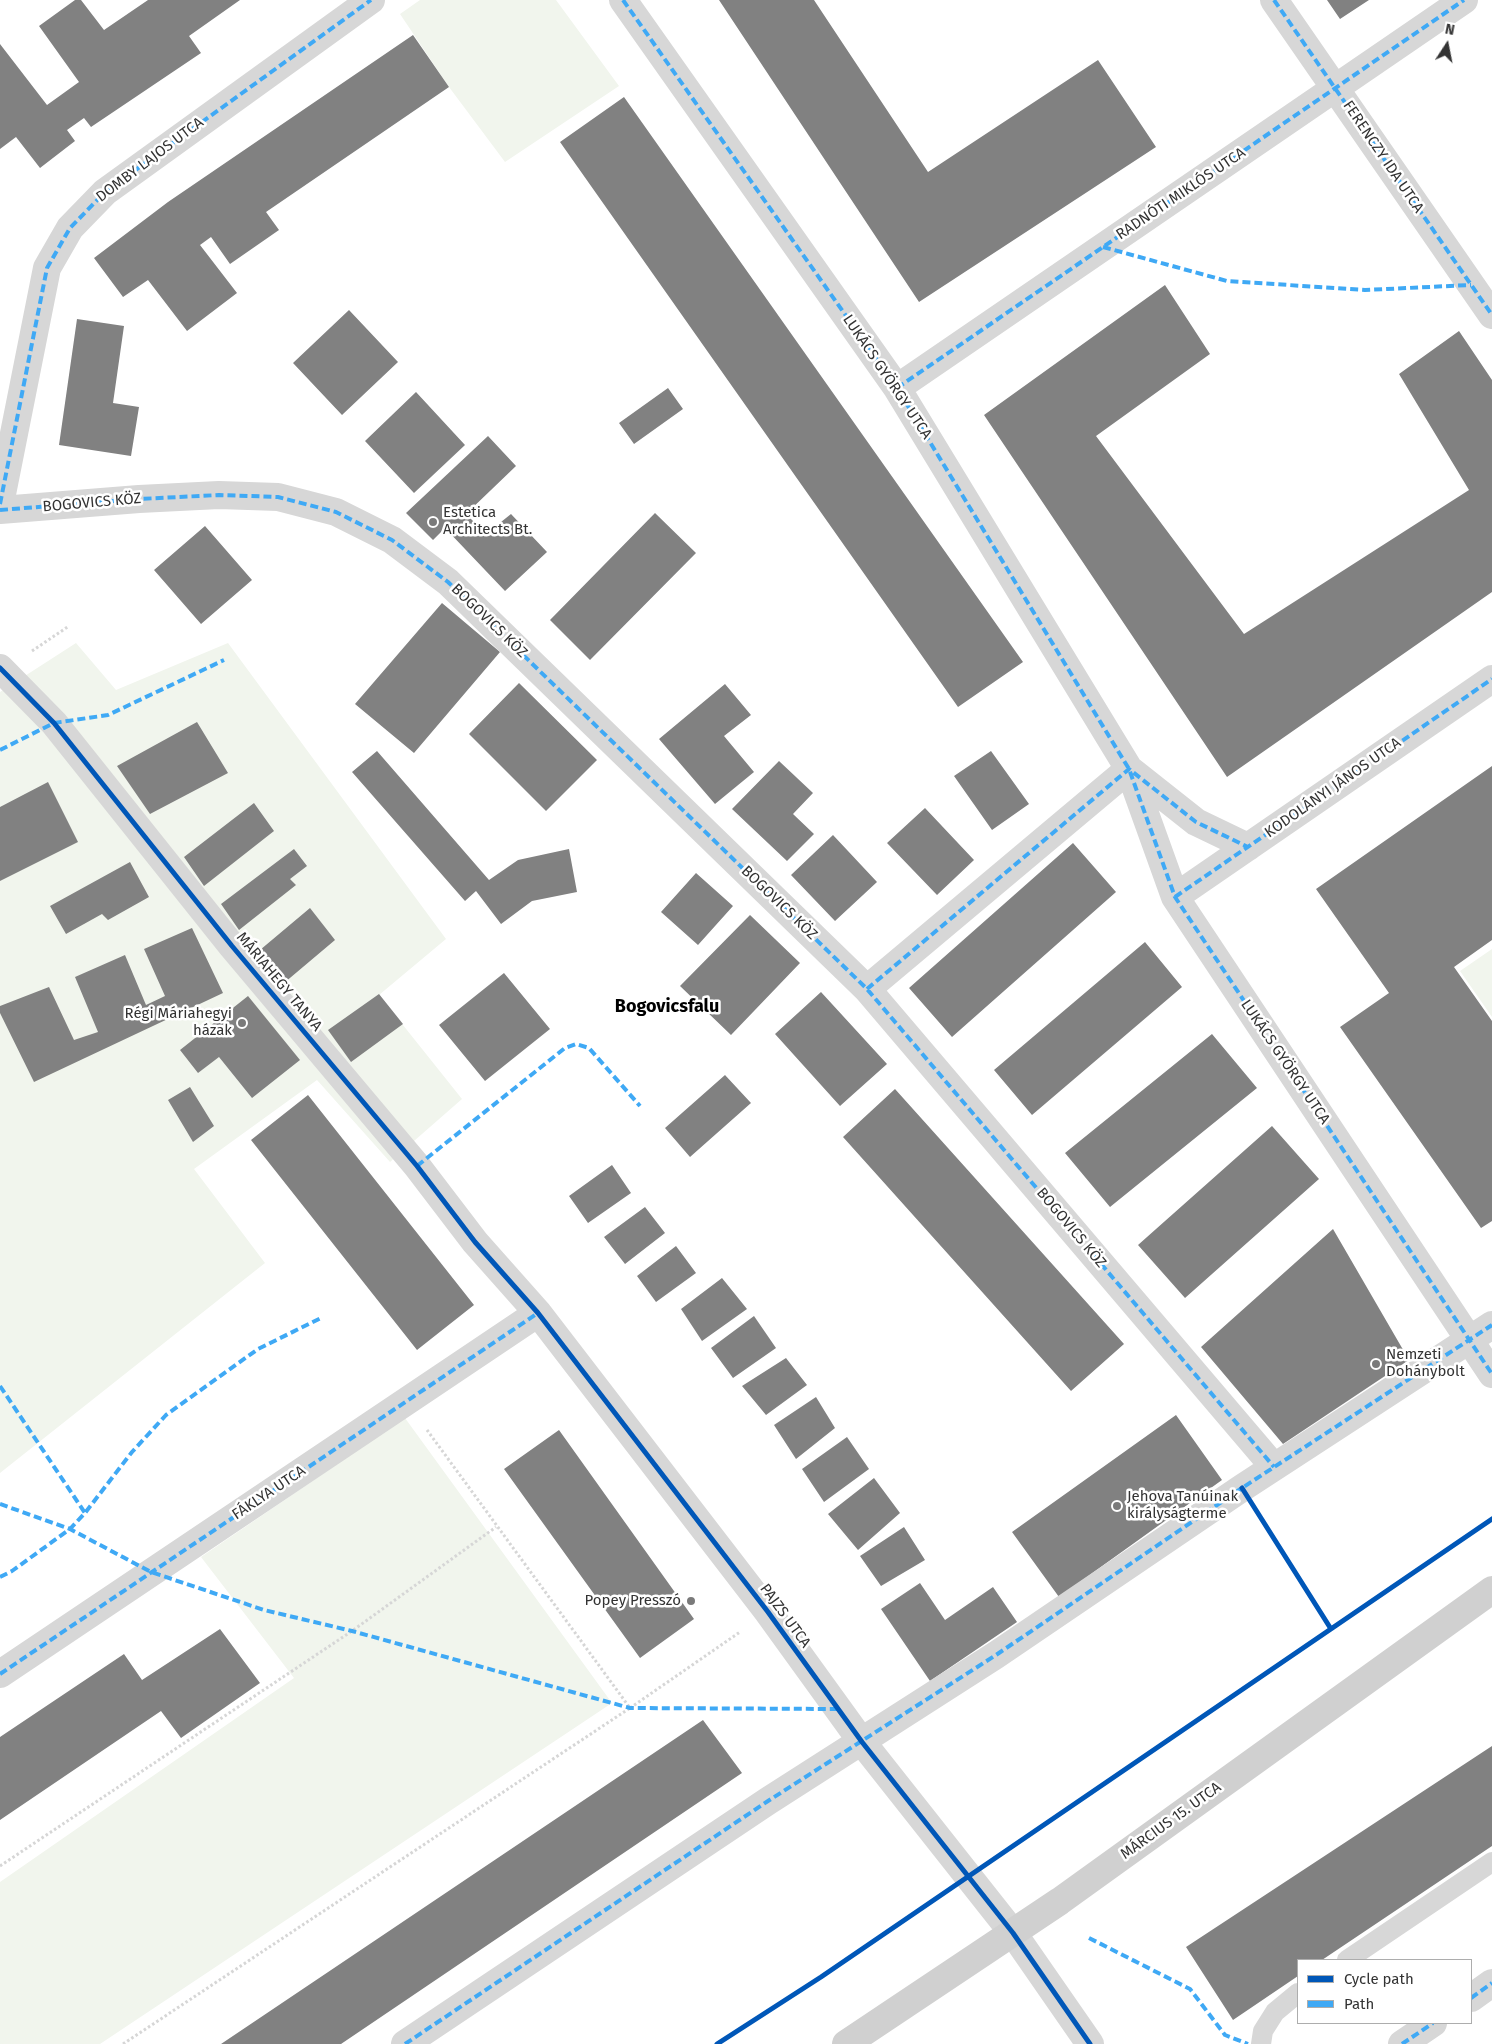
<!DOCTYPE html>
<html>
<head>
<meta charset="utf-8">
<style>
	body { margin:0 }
	#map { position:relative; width:1492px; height:2044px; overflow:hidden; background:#fff; font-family:"Fira Sans",sans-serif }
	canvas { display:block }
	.legend { position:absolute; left:1297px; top:1959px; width:175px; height:65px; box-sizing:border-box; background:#fff; border:1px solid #adadad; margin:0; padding:6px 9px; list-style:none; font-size:15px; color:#333 }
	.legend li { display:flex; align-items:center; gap:10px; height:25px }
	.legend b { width:25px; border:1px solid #adadad }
	.north { position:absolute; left:1422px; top:20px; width:50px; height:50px; -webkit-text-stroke:4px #fff; paint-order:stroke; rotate:11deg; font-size:14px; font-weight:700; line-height:20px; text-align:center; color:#333 }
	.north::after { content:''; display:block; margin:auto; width:18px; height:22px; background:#333; clip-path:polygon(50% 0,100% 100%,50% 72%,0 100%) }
</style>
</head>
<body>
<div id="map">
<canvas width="1492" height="2044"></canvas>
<ul class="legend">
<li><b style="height:6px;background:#0057b8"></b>Cycle path</li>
<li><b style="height:6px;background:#3fa9f5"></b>Path</li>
</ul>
<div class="north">N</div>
</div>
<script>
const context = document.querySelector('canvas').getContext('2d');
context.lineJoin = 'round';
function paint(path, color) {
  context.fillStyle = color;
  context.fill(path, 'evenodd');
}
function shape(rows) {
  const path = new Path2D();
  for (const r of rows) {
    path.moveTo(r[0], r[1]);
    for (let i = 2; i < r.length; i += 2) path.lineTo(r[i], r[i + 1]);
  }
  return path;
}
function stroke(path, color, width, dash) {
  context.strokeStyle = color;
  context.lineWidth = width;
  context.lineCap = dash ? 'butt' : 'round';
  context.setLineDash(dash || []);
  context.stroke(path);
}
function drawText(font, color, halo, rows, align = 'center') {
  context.font = font + ' "Fira Sans",sans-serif';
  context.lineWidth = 5;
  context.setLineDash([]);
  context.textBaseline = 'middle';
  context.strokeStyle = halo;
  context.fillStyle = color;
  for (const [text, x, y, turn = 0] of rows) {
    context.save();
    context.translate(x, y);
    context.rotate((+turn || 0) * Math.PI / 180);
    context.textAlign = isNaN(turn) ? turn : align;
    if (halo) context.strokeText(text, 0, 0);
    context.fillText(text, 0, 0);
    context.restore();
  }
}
const green = shape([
	[420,0,556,0,619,86,505,162,449,87,400,14],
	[76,643,116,690,228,643,446,939,379,995,462,1099,390,1162,317,1080,194,1169,265,1263,0,1473,0,692],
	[1492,949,1492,1017,1460,971],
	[405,1418,612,1703,100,2044,0,2044,0,1882,294,1678,201,1557]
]);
const building = shape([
	[75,0,81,0,104,30,148,0,240,0,189,36,201,53,91,127,84,118,67,130,75,141,40,168,16,137,0,149,0,44,47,105,79,82,39,26],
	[719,0,814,0,928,172,1098,60,1156,147,919,302],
	[1327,0,1369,0,1340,19],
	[413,35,449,87,266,212,279,230,230,264,211,237,200,245,237,293,187,331,148,280,123,297,94,258,168,202],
	[624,97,1023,662,958,707,560,142],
	[1165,285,1210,354,1096,436,1244,634,1469,490,1399,374,1459,331,1492,380,1492,592,1227,777,984,415],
	[349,310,398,362,342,415,293,363],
	[77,319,124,326,113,403,139,407,131,456,59,445],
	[668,388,683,409,634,444,619,423],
	[416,392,465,445,414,493,365,441],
	[488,436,516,466,466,514,486,534,511,514,547,552,505,591,445,528,433,540,406,513],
	[655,513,696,553,590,660,550,620],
	[205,526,252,580,201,624,154,570],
	[442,603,500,652,414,753,355,704],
	[519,683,597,760,546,811,469,734],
	[725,684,751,715,724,736,754,772,715,804,659,739],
	[197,722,228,773,150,814,117,766],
	[377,751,489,880,518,860,569,849,577,892,532,901,501,924,476,891,465,901,352,772],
	[991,751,1029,804,992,830,954,776],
	[779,761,813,793,793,814,814,834,787,861,732,809],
	[1492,766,1492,940,1454,967,1492,1021,1492,1221,1481,1228,1340,1027,1389,993,1316,889],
	[48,782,78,842,0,881,0,807],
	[254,803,274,831,204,886,184,857],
	[925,808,974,860,937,895,887,843],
	[833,835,877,882,835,921,791,875],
	[1073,843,1116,892,952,1037,909,988],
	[294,849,307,866,290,879,296,885,239,930,221,904],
	[130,862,149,897,108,920,102,914,66,934,50,906],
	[696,873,733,906,698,945,661,912],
	[310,908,335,940,284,983,260,950],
	[750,915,800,963,731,1035,680,986],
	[192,928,223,993,34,1082,0,1013,0,1006,49,987,74,1040,98,1032,75,977,125,955,146,1005,165,996,144,949],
	[1145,942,1182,987,1032,1115,994,1070],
	[504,973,550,1029,485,1081,439,1025],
	[821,992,887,1064,840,1106,775,1034],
	[379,994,403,1024,351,1062,328,1030],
	[248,996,300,1060,252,1098,219,1057,198,1073,180,1050],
	[1212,1034,1257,1088,1110,1207,1065,1153],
	[725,1075,751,1103,690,1157,665,1128],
	[190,1087,214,1126,193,1142,168,1100],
	[895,1089,1124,1344,1071,1391,843,1137],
	[308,1095,474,1305,417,1350,251,1140],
	[1272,1126,1319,1179,1185,1298,1138,1245],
	[612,1165,631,1193,588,1223,569,1196],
	[645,1207,665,1233,625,1264,604,1237],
	[1333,1229,1409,1360,1283,1444,1201,1347],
	[676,1246,696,1273,656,1302,637,1276],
	[722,1278,747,1309,702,1341,681,1309],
	[754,1316,776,1348,733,1378,711,1348],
	[786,1358,807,1385,766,1415,742,1386],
	[816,1397,835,1428,796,1459,774,1425],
	[1176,1415,1222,1480,1059,1597,1012,1532],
	[559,1430,694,1619,640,1658,504,1469],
	[847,1437,869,1469,824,1502,802,1469],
	[874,1478,900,1513,858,1550,828,1514],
	[904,1527,925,1560,881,1586,860,1556],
	[920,1583,945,1620,993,1587,1017,1622,930,1681,881,1609],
	[220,1629,260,1683,181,1738,161,1711,0,1820,0,1737,124,1654,142,1680],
	[703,1720,742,1773,341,2044,221,2044],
	[1492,1746,1492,1846,1322,1960,1298,1960,1298,1976,1233,2020,1186,1947]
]);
const path = shape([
	[32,651,69,626],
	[630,1708,740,1632],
	[0,1866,352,1631,496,1527],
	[123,2044,630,1708,427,1430]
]);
const lane = shape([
	[1347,1960,1492,1862],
	[1261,2044,1263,2031,1275,2012,1298,1993]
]);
const street = shape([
	[623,0,897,388,1129,769,1175,897,1492,1374],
	[1274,0,1492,315],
	[897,388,1464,0],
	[0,504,47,268,70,228,105,192,371,0],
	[0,510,139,499,219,495,278,497,336,512,392,540,448,582,867,989,1274,1467],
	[0,668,54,723,232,946,417,1166,475,1242,538,1313,768,1612,862,1742,1013,1933,1090,2044],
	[1175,897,1492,679],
	[867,989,1129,769,1196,822,1248,847],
	[0,1674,538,1313],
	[1471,1998,1492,1983],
	[405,2044,768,1801,996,1655,1242,1488,1492,1325],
	[1402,2044,1433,2023]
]);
const secondary = shape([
	[846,2044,1060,1901,1492,1590]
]);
const quiet = shape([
	[623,0,897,388,1129,769,1175,897,1492,1374],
	[1274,0,1492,315],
	[1103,247,1227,281,1365,290,1471,285],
	[897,388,1464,0],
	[0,504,47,268,70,228,105,192,371,0],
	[0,510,139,499,219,495,278,497,336,512,392,540,448,582,867,989,1274,1467],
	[0,750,54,723,108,715,224,660],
	[1175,897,1492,679],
	[867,989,1129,769,1196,822,1248,847],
	[417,1166,565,1048,576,1044,589,1048,640,1106],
	[0,1386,85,1513],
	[0,1504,70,1529,151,1572,264,1610,352,1631,630,1708,837,1709],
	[0,1577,12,1571,70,1529,85,1513,132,1452,166,1415,258,1349,321,1318],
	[0,1674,538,1313],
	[1089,1938,1190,1989,1225,2035,1248,2044],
	[1471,1998,1492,1983],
	[405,2044,768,1801,996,1655,1242,1488,1492,1325],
	[1402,2044,1433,2023]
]);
const cycleway = shape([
	[0,668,54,723,232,946,417,1166,475,1242,538,1313,768,1612,862,1742,1013,1933,1090,2044],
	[1242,1488,1331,1629],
	[717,2044,821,1977,1492,1519]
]);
const markers = [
	[433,522,5,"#7a7a7a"],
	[242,1023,5,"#7a7a7a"],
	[1376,1364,5,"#7a7a7a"],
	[1117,1506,5,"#7a7a7a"],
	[691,1601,5,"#7a7a7a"]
];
const streetNames = [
	["FERENCZY IDA UTCA",1383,157,56],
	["DOMBY LAJOS UTCA",150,160,-37],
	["RADNÓTI MIKLÓS UTCA",1181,194,-34],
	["LUKÁCS GYÖRGY UTCA",887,377,56],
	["BOGOVICS KÖZ",92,503,-5],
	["BOGOVICS KÖZ",489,621,44],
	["KODOLÁNYI JÁNOS UTCA",1333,788,-35],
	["BOGOVICS KÖZ",779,903,44],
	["MÁRIAHEGY TANYA",279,982,50],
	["LUKÁCS GYÖRGY UTCA",1285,1062,56],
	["BOGOVICS KÖZ",1071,1228,50],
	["FÁKLYA UTCA",269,1493,-34],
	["PAJZS UTCA",785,1616,54],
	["MÁRCIUS 15. UTCA",1171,1821,-36]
];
const poiNames = [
	["Estetica",443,513],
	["Architects Bt.",443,530],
	["Régi Máriahegyi",232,1014,"right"],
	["házak",232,1031,"right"],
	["Nemzeti",1386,1355],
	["Dohánybolt",1386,1372],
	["Jehova Tanúinak",1127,1497],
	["királyságterme",1127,1514],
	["Popey Presszó",681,1601,"right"]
];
const quarterNames = [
	["Bogovicsfalu",667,1007]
];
paint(green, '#f1f5ed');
paint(building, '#818181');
stroke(path, '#d6d6d6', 3, [2.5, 2.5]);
stroke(lane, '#d7d7d7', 20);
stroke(street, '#d7d7d7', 28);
stroke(secondary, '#d0d0d0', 28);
stroke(quiet, '#3fa9f5', 4, [8, 4]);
stroke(cycleway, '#0057b8', 5);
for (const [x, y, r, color] of markers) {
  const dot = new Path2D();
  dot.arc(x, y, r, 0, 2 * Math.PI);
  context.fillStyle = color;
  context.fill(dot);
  stroke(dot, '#fff', 2);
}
drawText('15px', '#333', '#fff', streetNames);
drawText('15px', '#333', '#fff', poiNames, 'left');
drawText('bold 18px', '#000', '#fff', quarterNames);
</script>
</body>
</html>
